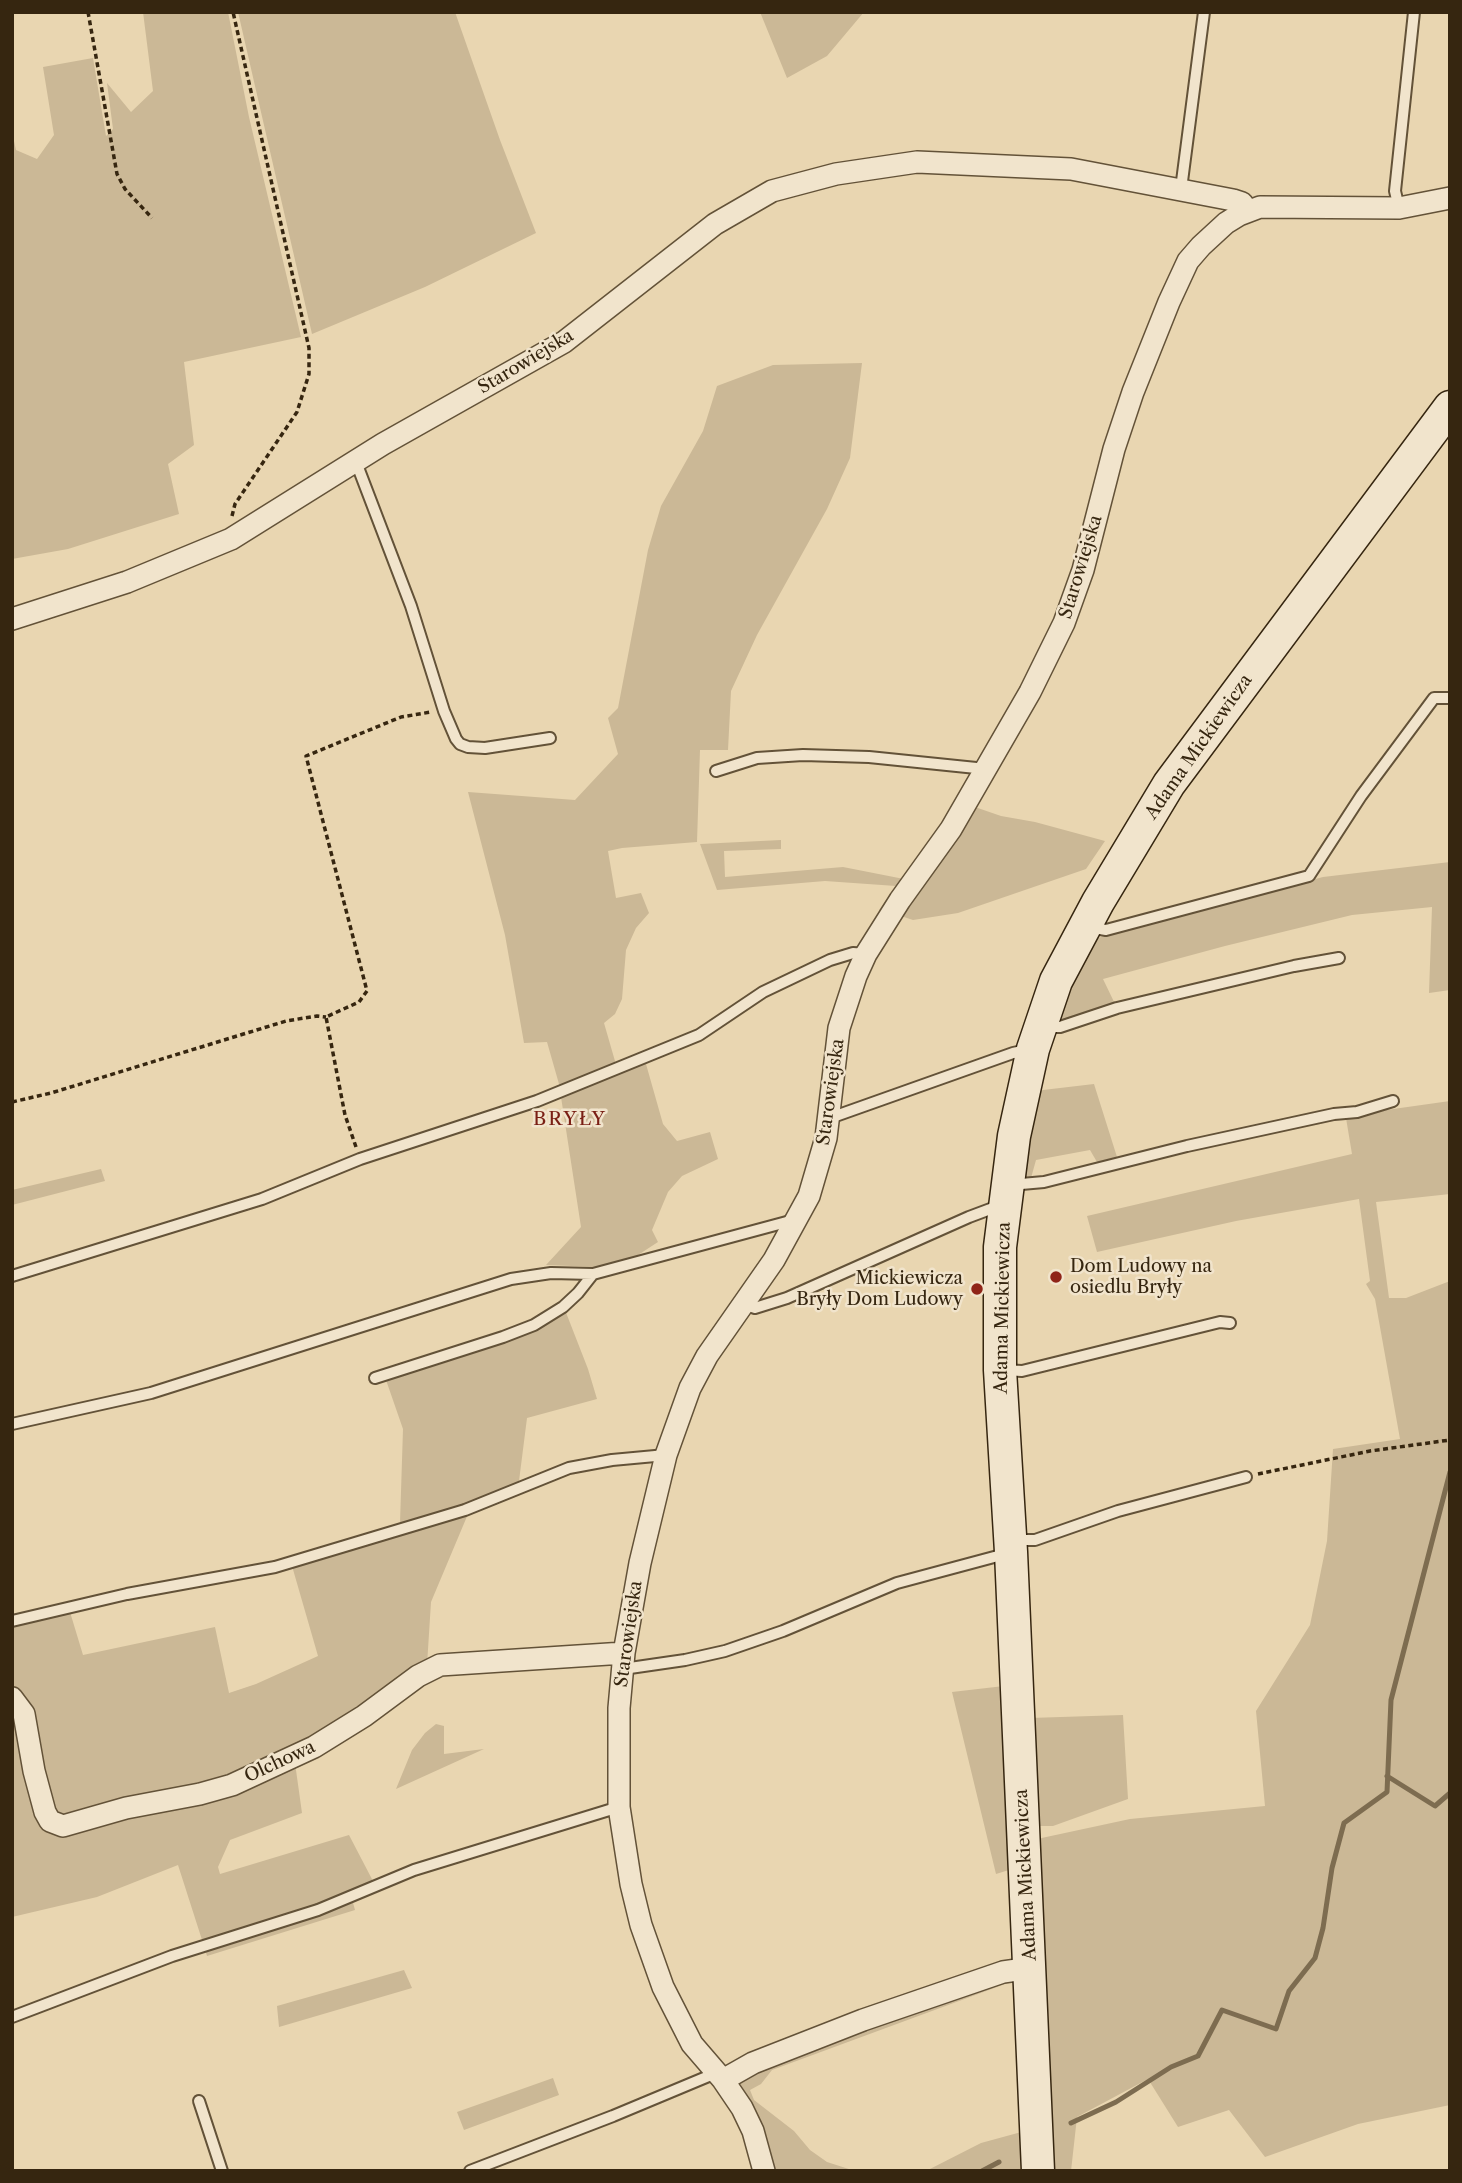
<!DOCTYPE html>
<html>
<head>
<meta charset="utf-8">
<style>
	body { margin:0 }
	#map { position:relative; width:1462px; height:2183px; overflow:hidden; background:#e9d6b1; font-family:"Libre Caslon Text",serif }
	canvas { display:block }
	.frame { position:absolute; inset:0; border:14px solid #362610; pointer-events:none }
</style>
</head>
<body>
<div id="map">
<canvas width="1462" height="2183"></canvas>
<div class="frame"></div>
</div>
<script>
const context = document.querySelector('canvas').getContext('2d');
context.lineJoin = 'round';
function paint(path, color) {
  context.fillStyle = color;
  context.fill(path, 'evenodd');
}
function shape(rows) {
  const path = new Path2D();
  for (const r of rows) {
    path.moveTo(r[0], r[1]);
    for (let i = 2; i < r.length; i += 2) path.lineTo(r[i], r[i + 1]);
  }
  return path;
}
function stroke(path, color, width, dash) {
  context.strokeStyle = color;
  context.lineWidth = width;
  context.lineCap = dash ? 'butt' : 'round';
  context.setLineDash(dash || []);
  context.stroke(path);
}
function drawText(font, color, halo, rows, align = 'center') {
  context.font = font + ' "Libre Caslon Text",serif';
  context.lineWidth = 5;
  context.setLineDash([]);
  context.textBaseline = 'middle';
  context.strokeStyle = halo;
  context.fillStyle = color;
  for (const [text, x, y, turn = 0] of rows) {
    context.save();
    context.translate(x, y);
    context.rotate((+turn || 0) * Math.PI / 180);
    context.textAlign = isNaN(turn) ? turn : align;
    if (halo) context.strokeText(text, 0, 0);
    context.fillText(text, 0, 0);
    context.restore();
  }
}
const green = shape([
	[143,12,228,12,249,117,301,337,184,362,194,445,168,464,179,514,68,549,12,559,12,132,16,150,37,159,54,135,43,67,93,58,106,136,113,129,107,83,131,112,153,91],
	[238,12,455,12,500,140,536,233,425,287,312,334],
	[760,12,864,12,827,56,787,78],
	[862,363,850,458,827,509,757,635,731,691,728,750,700,750,697,842,622,848,608,851,616,898,641,893,649,913,636,928,626,950,622,999,615,1014,604,1023,617,1068,646,1064,663,1124,677,1141,710,1132,718,1159,682,1176,668,1192,652,1230,658,1242,635,1257,597,1267,546,1265,581,1227,559,1084,547,1042,524,1043,505,935,468,792,575,800,618,754,608,718,618,708,648,550,661,506,703,431,717,386,773,365],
	[972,806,1001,816,1035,822,1105,841,1086,869,958,913,913,920,898,915],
	[781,840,781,849,724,851,725,877,843,867,909,880,887,912,879,910,896,886,825,881,717,890,700,844],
	[1450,862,1450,990,1429,993,1432,907,1352,915,1225,946,1103,979,1116,1006,1053,1024,1090,940,1323,877],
	[1094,1084,1117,1157,1097,1162,1090,1150,1036,1160,1031,1178,1025,1179,1018,1174,1033,1094,1043,1090],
	[1450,1101,1450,1194,1376,1202,1389,1298,1406,1298,1450,1281,1450,2105,1358,2124,1265,2157,1229,2110,1178,2127,1148,2079,1077,2117,1071,2171,1051,2171,1037,1839,1130,1819,1265,1806,1256,1711,1310,1625,1327,1541,1333,1449,1400,1439,1375,1299,1366,1284,1370,1281,1359,1199,1236,1221,1097,1252,1087,1216,1352,1154,1346,1118,1372,1112],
	[101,1169,105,1181,12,1205,12,1190],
	[565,1310,588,1369,597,1399,527,1418,519,1481,463,1507,400,1523,403,1429,386,1380,498,1345,543,1325],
	[468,1514,431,1602,427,1665,295,1763,302,1813,230,1840,218,1867,220,1874,349,1835,374,1883,317,1907,203,1943,178,1865,97,1897,12,1917,12,1716,28,1708,12,1690,12,1627,70,1612,83,1655,215,1627,229,1693,256,1684,318,1656,292,1566],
	[1004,1686,1012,1869,996,1874,952,1692],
	[1123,1715,1128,1799,1053,1826,1036,1826,1030,1718],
	[436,1724,444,1726,444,1754,484,1749,396,1789,412,1750,425,1733],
	[352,1899,355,1910,207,1956,205,1949],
	[404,1970,412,1988,279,2027,277,2006],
	[999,1980,1016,1980,772,2070,761,2084,750,2090,754,2100,794,2131,810,2150,827,2162,855,2171,769,2171,735,2084,743,2074],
	[553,2078,559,2095,464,2130,457,2112],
	[1025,2131,1027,2171,926,2171,981,2143]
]);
const stream = shape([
	[1387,1776,1435,1806,1450,1793],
	[1071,2123,1116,2102,1171,2067,1198,2056,1222,2010,1276,2029,1289,1991,1315,1958,1323,1928,1332,1868,1344,1823,1387,1792,1391,1700,1450,1472],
	[982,2171,999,2162]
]);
const path = shape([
	[88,12,117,174,125,189,152,218],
	[232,516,235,504,297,412,309,374,309,348,233,12],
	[12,1102,51,1093,286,1021,317,1016,326,1017],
	[356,1147,345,1115,326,1017,359,1002,367,991,306,756,401,717,431,712],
	[1258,1474,1370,1451,1450,1440]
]);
const lane = shape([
	[1181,189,1204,12],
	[1399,208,1395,191,1414,12],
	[356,462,411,606,444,711,456,739,460,744,468,747,485,748,550,738],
	[716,771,757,758,803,755,869,757,986,769],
	[1088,927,1106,930,1309,876,1361,796,1434,698,1450,698],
	[1043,1027,1060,1027,1117,1008,1294,966,1339,958],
	[830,1118,1013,1053,1027,1050],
	[1010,1185,1044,1182,1187,1146,1334,1114,1357,1112,1393,1101],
	[12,1276,262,1199,360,1159,537,1101,699,1035,763,992,830,960,853,953,866,954],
	[743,1304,755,1308,787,1298,969,1217,1001,1205],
	[1003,1370,1022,1371,1220,1322,1230,1323],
	[375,1378,503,1337,534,1325,563,1307,578,1293,593,1274],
	[12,1424,151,1393,511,1279,551,1273,593,1274,794,1220],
	[1014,1540,1035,1540,1118,1511,1246,1477],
	[12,1621,127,1594,275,1567,465,1510,569,1468,612,1460,666,1455],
	[623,1669,685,1660,725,1651,783,1631,897,1583,1009,1553],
	[12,2017,172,1956,318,1910,414,1870,619,1807],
	[199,2101,222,2171],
	[470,2171,613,2116,716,2073]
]);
const street = shape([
	[12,619,127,582,231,539,383,444,564,342,715,224,772,191,836,174,917,162,1071,169,1233,200,1242,203,1248,211],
	[12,1698,24,1714,34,1771,45,1812,50,1821,63,1826,126,1808,200,1794,232,1785,314,1747,364,1716,418,1676,440,1665,624,1653],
	[723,2080,753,2063,863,2020,1003,1972,1031,1968],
	[764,2171,753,2131,742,2108,723,2080,692,2044,663,1987,641,1925,631,1884,619,1807,619,1708,624,1653,640,1563,666,1455,690,1388,707,1356,774,1260,809,1196,826,1138,839,1028,856,976,866,954,900,900,951,829,1030,692,1064,623,1083,570,1114,449,1133,392,1169,302,1188,261,1201,246,1226,223,1239,215,1260,207,1399,208,1450,198]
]);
const secondary = shape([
	[1038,2171,1011,1552,1000,1370,1000,1247,1014,1136,1033,1049,1056,981,1098,902,1169,784,1450,407]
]);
const markers = [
	[1056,1277,7,"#8f2418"],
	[977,1289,7,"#8f2418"]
];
const streetNames = [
	["Starowiejska",526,362,-31],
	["Starowiejska",1081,567,-73],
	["Adama Mickiewicza",1199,747,-55],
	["Starowiejska",831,1092,-82],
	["Adama Mickiewicza",1003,1308,-89],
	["Starowiejska",629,1634,-82],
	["Olchowa",280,1762,-25],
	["Adama Mickiewicza",1026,1875,-93]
];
const poiNames = [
	["Dom Ludowy na",1070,1267],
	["osiedlu Bryły",1070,1288],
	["Mickiewicza",963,1279,"right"],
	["Bryły Dom Ludowy",963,1300,"right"]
];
const neighbourhoodNames = [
	["BRYŁY",570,1120]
];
paint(green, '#cbb896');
stroke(stream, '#7d6c50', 5);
stroke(lane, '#635238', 14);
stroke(street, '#635238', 24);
stroke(secondary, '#362610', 35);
stroke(path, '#362610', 3.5, [5, 3.5]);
stroke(lane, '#f1e4cc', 10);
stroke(street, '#f1e4cc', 21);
stroke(secondary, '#f1e4cc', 32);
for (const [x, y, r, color] of markers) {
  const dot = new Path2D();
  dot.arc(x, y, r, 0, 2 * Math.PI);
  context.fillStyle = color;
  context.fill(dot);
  stroke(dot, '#f1e4cc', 2.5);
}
drawText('18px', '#362610', '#f1e4cc', streetNames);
drawText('18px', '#362610', '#f1e4cc', poiNames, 'left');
context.letterSpacing = '2px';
drawText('19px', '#7a1f14', '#f1e4cc', neighbourhoodNames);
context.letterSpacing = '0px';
</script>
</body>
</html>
